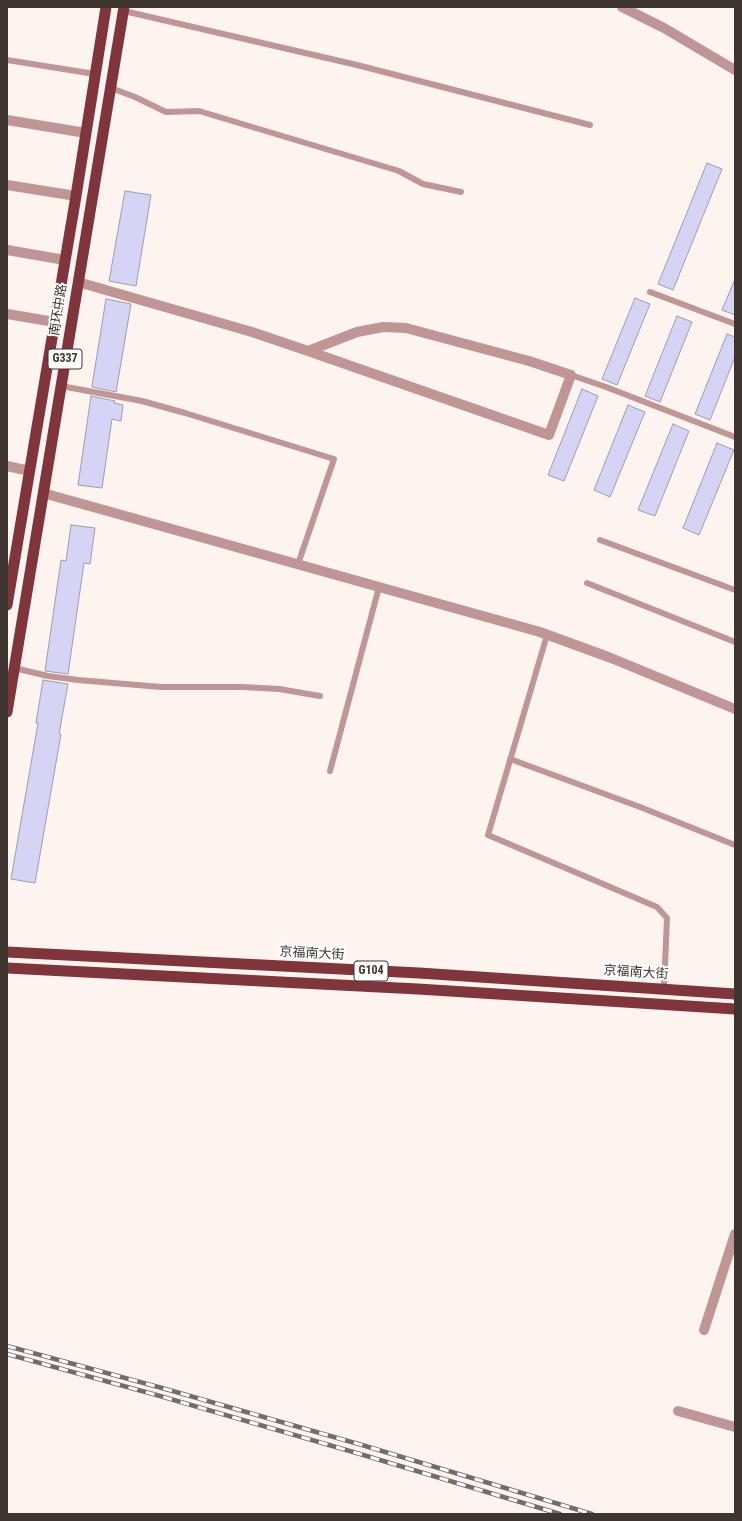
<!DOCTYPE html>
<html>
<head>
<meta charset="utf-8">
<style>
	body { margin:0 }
	#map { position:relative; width:742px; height:1521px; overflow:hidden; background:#fdf4ef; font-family:"Roboto Condensed",sans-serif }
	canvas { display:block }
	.frame { position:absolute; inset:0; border:8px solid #3e3531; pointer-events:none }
</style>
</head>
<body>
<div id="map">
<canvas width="742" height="1521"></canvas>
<div class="frame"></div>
</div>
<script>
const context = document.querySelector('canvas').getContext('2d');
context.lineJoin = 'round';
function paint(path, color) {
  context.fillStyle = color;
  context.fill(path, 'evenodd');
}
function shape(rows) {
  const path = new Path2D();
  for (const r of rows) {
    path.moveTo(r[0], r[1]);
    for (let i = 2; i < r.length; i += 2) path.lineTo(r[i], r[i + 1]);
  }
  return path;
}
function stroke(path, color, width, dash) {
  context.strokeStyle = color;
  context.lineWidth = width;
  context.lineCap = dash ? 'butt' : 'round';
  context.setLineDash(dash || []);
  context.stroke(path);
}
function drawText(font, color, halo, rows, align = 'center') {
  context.font = font + ' "Roboto Condensed","Noto Sans SC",sans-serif';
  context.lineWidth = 4;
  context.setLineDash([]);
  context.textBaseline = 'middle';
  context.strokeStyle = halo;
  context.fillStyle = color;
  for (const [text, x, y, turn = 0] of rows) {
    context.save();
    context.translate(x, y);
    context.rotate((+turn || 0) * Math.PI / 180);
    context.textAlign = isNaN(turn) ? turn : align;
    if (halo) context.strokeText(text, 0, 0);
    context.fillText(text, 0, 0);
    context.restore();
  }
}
const building = shape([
	[707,163,722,169,673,290,658,284,707,163],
	[125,191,151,195,136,286,109,281,125,191],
	[735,279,735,315,722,310,735,279],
	[635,298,650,304,617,385,602,379,635,298],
	[106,299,131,304,116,392,92,387,92,386,106,299],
	[677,316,692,322,660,402,645,396,677,316],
	[727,334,735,337,735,357,710,420,695,414,727,334],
	[582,389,598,396,564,481,548,475,582,389],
	[91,396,115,401,114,403,123,405,121,421,112,419,102,488,78,485,91,396],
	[628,405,645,412,610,497,594,490,628,405],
	[673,424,689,431,655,516,638,510,673,424],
	[717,443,734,450,699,535,683,528,717,443],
	[71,525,95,528,90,564,84,563,68,674,45,671,61,560,66,561,71,525],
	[43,680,68,684,59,734,61,734,35,883,11,879,38,723,36,723,43,680]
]);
const service = shape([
	[124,11,357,65,590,125],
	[7,60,95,74],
	[111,88,135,97,166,112,199,111,399,171,423,184,461,192],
	[650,292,735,324],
	[571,375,606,387,735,437],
	[61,386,142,401,185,413,334,459,298,564],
	[600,540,735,590],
	[587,583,735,642],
	[547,635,488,835,657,907,667,918,664,989],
	[14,668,48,676,78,680,161,687,242,687,279,689,320,696],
	[510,759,640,807,735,845],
	[330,771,379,587]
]);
const minor = shape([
	[622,7,664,28,735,70],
	[7,120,86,133],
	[7,185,76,196],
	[7,250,65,260],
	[78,282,252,332,308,351,549,435,571,375,529,361,406,328,383,327,357,332,308,351],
	[7,314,55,322],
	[7,466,30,471],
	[43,493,540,632,611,658,735,709],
	[704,1330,735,1234],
	[678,1411,735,1427]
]);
const trunk = shape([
	[7,605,76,196,106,7],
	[7,712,124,7],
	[7,952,419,973,735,994],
	[7,968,418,989,735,1009]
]);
const rail = shape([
	[7,1346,162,1388,362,1445,592,1514],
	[7,1354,160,1396,360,1454,560,1514]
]);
const shields = [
	[65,359,34],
	[371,971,34]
];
const shieldNames = [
	["G337",65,359],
	["G104",371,971]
];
const streetNames = [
	["南环中路",59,310,-81],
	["京福南大街",312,954,3],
	["京福南大街",636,973,4]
];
paint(building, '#d6d4f5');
stroke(building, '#9c9baf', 1);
stroke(service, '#bf9596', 6);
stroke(minor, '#bf9596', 10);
stroke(trunk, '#80343c', 11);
stroke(rail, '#756c67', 4.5);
stroke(rail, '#fff', 3, [9]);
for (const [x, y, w] of shields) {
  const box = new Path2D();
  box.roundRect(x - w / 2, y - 10, w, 20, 3);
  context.fillStyle = '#fff';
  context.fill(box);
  stroke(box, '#3e3531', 1);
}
drawText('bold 12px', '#3e3531', null, shieldNames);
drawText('13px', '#3e3531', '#fff', streetNames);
</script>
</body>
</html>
